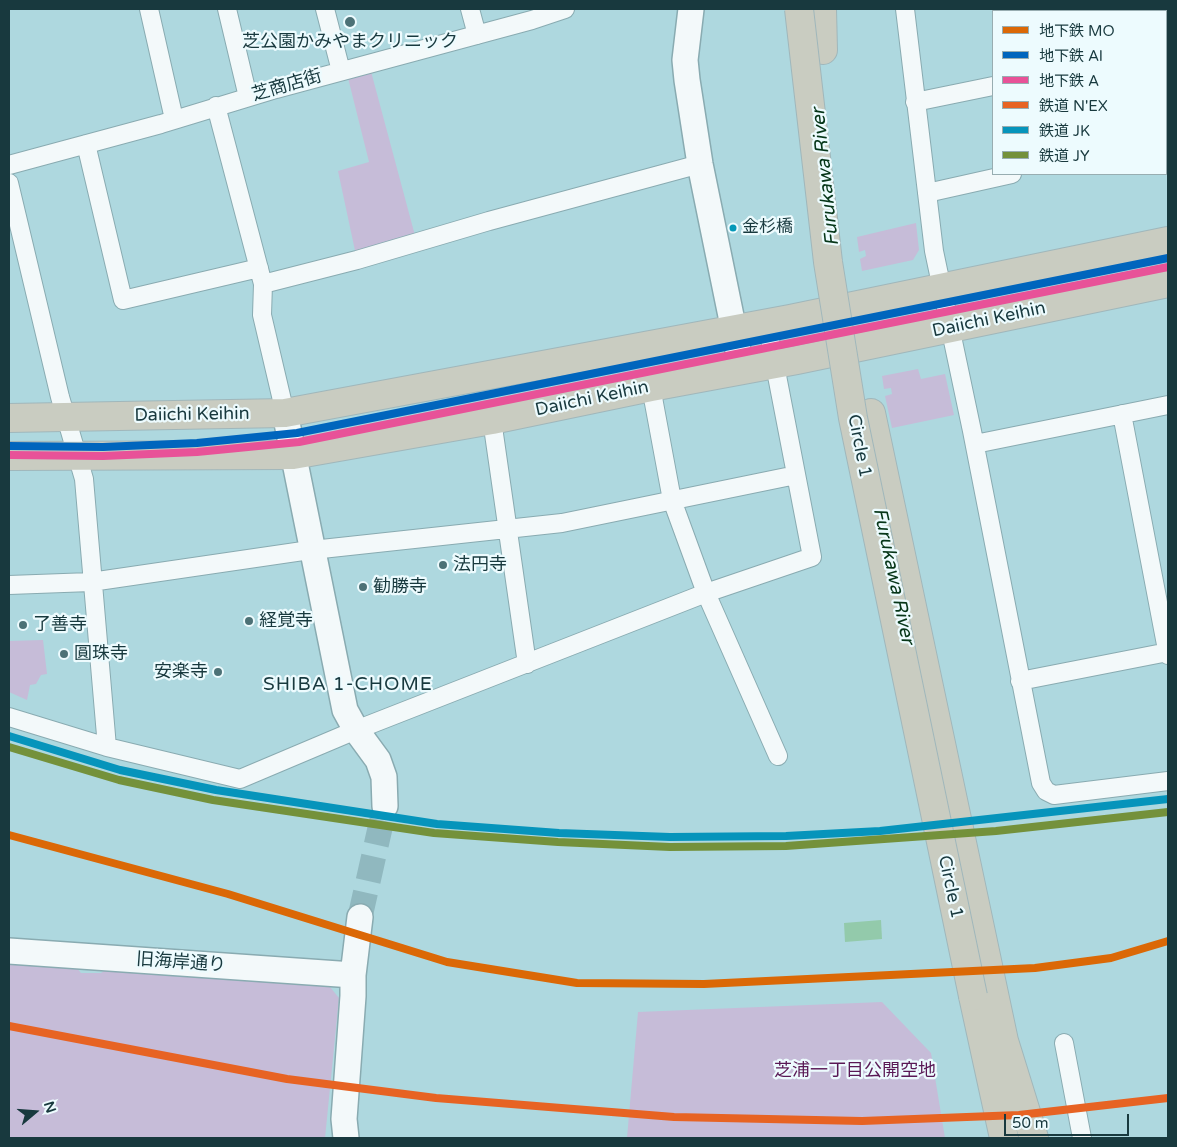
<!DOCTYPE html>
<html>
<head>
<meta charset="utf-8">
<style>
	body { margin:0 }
	#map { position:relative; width:1177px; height:1147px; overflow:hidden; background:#aed8df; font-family:"Varela Round","Noto Sans JP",sans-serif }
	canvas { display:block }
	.frame { position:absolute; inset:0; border:10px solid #18393e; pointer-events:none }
	.legend { position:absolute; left:992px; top:10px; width:175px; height:165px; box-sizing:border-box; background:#edfbfe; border:1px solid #98adb1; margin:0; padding:6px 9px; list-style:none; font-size:15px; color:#18393e }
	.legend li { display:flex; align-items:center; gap:10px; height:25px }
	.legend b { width:25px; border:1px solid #98adb1 }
	.north { position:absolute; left:10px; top:1087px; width:50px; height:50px; -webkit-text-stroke:4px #edfbfe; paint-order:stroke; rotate:72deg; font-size:14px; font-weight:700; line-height:20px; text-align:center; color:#18393e }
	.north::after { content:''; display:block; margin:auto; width:18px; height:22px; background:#18393e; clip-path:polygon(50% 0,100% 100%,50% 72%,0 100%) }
	.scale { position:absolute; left:1004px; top:1114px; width:125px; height:22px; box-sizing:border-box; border:2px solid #18393e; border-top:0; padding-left:6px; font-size:15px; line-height:18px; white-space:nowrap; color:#18393e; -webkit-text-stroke:4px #edfbfe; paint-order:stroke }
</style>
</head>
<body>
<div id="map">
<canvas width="1177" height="1147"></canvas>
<div class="frame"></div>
<ul class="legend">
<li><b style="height:6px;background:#db6806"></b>地下鉄 MO</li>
<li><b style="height:6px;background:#0065bd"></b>地下鉄 Al</li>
<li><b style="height:6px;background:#e85298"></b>地下鉄 A</li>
<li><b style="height:6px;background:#e76323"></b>鉄道 N'EX</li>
<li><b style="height:6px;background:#0694bb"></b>鉄道 JK</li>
<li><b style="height:6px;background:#74913b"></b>鉄道 JY</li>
</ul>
<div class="north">N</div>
<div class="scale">50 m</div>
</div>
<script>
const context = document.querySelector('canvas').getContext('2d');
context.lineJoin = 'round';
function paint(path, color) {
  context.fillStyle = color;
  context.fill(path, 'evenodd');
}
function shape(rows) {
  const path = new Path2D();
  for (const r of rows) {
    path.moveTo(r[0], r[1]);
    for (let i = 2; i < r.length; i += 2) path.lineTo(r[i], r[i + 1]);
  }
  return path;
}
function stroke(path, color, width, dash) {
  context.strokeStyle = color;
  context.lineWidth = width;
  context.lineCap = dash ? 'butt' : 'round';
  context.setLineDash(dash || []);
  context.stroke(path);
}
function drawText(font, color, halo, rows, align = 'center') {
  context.font = font + ' "Varela Round","Noto Sans JP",sans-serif';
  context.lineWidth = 4.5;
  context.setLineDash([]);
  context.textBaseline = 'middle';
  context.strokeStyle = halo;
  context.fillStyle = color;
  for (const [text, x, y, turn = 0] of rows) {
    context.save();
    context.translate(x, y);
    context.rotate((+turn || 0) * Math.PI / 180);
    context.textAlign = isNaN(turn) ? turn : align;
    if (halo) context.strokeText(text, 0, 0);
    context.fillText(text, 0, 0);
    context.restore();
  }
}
const green = shape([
	[369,64,417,243,357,260,338,171,369,162,346,70],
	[916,223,919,250,913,260,862,271,860,259,866,256,865,250,859,252,857,237],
	[918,369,921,379,945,374,954,415,892,428,885,396,892,394,891,388,884,389,882,376],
	[43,640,47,674,41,675,36,684,30,685,27,700,9,692,9,641],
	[9,963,76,967,81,973,101,973,107,969,326,982,339,998,325,1138,9,1138],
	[882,1002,931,1053,945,1138,627,1138,638,1012]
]);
const water = shape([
	[881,920,882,939,845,942,844,923]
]);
const secondaryTunnel = shape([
	[360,917,385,806]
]);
const street = shape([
	[149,9,174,119],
	[227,9,248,97],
	[325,9,341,71],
	[470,9,477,35],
	[905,9,934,251,972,431,1041,783,1046,791,1054,795,1168,781],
	[1166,49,1168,48],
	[915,102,993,86],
	[216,106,263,284,262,315,285,413],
	[1166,140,1168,139],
	[86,144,123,300,259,268],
	[9,165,161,124,276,89,532,20,565,9],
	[9,183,60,397,84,479,107,747],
	[927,193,1012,174],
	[263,284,357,260,489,221,700,164],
	[651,387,672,500,706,593,778,756],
	[1122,414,1168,655],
	[492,420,527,664],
	[975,444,1168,405],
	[9,585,91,582,303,551,562,523,796,475],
	[1020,681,1168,652],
	[9,717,107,747,240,779,356,730,706,593,812,557,767,324],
	[1064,1043,1082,1138]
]);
const secondary = shape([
	[691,9,685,60,687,80,700,164,742,370],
	[285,413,345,710,356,730,378,760,384,777,385,806],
	[9,951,353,975],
	[346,1138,344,1119,353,996,353,975,360,917]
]);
const highway = shape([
	[822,9,823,50],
	[871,413,1004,1041,1034,1138],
	[9,418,285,413,790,319,1168,241],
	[9,456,293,455,492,420,651,387,797,360,1168,283],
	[973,996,1004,1138]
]);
const highwayBridge = shape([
	[799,9,828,262,853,418,973,996]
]);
const rail1 = shape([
	[9,1026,287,1079,436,1098,674,1117,862,1121,1019,1115,1168,1098]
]);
const rail2 = shape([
	[9,736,120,770,216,790,437,824,559,833,670,837,786,836,880,831,1168,799]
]);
const rail3 = shape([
	[9,747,119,780,213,800,434,833,558,842,670,847,786,846,996,831,1168,812]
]);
const metro1 = shape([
	[9,835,228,894,447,962,577,983,704,984,1035,968,1111,958,1168,941]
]);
const metro2 = shape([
	[9,446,103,447,197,443,297,433,1168,258]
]);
const metro3 = shape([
	[9,455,103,456,197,452,299,442,1168,267]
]);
const markers = [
	[350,22,6,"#4c7176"],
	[733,228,4.5,"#0498b8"],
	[443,565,5,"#4c7176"],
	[363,587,5,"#4c7176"],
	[249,621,5,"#4c7176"],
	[23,625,5,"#4c7176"],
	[64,654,5,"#4c7176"],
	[218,672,5,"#4c7176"]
];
const busNames = [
	["金杉橋",742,228]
];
const poiNames = [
	["芝公園かみやまクリニック",350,42,"center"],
	["法円寺",453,565],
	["勧勝寺",373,587],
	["経覚寺",259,621],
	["了善寺",33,625],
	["圓珠寺",74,654],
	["安楽寺",208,672,"right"]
];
const streetNames = [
	["芝商店街",287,86,-16],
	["Daiichi Keihin",989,320,-12],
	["Daiichi Keihin",592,399,-12],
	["Daiichi Keihin",192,415,-1],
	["Circle 1",859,446,79],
	["Circle 1",950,887,78],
	["旧海岸通り",181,963,4]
];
const parkNames = [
	["芝浦一丁目公開空地",855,1071]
];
const waterNames = [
	["Furukawa River",826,177,-96],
	["Furukawa River",893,576,78]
];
const neighbourhoodNames = [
	["SHIBA 1-CHOME",348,685]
];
paint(green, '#c6bcd8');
paint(water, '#93caab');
stroke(secondaryTunnel, '#90b8bf', 25, [25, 12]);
stroke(street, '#89abb1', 20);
stroke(secondary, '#89abb1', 28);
stroke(highway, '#a0b7bb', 30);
stroke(street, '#f3f9fa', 18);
stroke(secondary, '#f3f9fa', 25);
stroke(highway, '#c9ccc1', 28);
stroke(highwayBridge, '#a0b7bb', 30, []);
stroke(highwayBridge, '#c9ccc1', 28);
stroke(rail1, '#e76323', 8);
stroke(rail2, '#0694bb', 8);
stroke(rail3, '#74913b', 8);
stroke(metro1, '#db6806', 8);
stroke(metro2, '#0065bd', 8);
stroke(metro3, '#e85298', 8);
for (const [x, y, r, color] of markers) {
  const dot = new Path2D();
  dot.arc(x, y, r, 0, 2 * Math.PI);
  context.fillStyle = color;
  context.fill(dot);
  stroke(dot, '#edfbfe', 2);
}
drawText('17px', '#18393e', '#edfbfe', busNames, 'left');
drawText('18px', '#18393e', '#edfbfe', poiNames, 'left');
drawText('18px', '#18393e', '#edfbfe', streetNames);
drawText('18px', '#591855', '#edfbfe', parkNames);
drawText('italic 19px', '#063618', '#edfbfe', waterNames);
context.letterSpacing = '1px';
drawText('19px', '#18393e', '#edfbfe', neighbourhoodNames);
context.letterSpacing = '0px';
</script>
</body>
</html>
